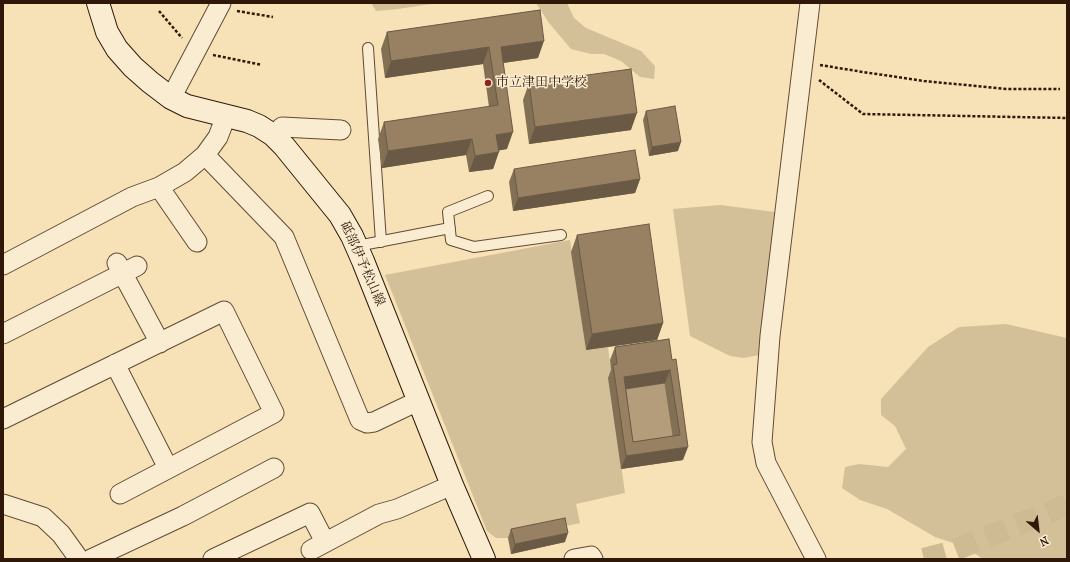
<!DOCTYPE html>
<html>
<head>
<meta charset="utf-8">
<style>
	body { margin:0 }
	#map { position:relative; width:1070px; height:562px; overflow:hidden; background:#f6e2b6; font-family:"IM FELL French Canon",serif }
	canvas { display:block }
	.frame { position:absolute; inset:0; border:4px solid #301808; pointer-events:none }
	.north { position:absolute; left:1018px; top:510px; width:40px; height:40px; -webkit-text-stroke:3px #f9ecd0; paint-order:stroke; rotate:152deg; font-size:11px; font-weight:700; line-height:16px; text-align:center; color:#301808 }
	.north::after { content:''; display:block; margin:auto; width:14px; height:18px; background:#301808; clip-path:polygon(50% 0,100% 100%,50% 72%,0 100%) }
</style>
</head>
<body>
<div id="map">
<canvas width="1070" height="562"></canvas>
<div class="frame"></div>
<div class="north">N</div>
</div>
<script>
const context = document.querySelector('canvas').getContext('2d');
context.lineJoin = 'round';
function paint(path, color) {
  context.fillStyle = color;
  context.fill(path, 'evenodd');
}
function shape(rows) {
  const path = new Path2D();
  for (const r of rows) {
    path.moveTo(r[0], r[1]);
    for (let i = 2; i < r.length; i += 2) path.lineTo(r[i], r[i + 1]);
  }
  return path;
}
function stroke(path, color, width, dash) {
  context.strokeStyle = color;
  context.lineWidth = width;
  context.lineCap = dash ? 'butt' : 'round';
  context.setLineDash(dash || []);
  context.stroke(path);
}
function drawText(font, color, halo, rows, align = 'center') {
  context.font = font + ' "IM FELL French Canon","Noto Serif JP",serif';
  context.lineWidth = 3;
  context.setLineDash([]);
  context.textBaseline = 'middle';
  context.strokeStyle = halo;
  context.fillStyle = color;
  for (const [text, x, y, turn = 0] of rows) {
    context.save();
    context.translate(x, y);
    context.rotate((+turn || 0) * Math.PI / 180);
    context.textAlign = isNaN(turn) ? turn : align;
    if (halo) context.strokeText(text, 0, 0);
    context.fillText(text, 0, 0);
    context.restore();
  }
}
const green = shape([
	[371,3,438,3,398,9,376,11],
	[536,3,567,3,574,18,586,28,641,51,655,66,654,79,640,77,621,61,604,54,591,54,571,49,549,23],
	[720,205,775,212,771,281,759,355,743,358,730,356,690,336,673,209],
	[570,240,586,350,608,347,612,377,609,378,625,493,576,504,580,523,508,538,496,538,487,531,385,275],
	[1006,324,1067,338,1067,559,983,559,965,547,935,537,887,509,860,500,842,488,845,467,859,464,888,467,906,449,895,426,881,415,881,399,928,347,959,327]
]);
const water = shape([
	[665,383,675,448,629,455,619,390,665,383]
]);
const primaryTunnel = shape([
	[924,559,947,553,1067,505]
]);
const path = shape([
	[159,11,182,38],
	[237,11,273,17],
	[213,55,262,65],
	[820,65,863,72,924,81,1007,89,1060,89],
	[819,80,863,114,1067,118]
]);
const lane = shape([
	[368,48,381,242],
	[488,196,448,212,451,240,474,247,561,235],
	[357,246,450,228]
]);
const street = shape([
	[810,3,770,336,762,442,766,463,816,559],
	[171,98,221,3],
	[273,135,282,127,341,130],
	[205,155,284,237,360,420,367,423,374,422,418,401],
	[159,187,197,242],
	[117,263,160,343],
	[3,265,132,197,159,187,185,172,205,155,218,137,226,116],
	[3,334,137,266],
	[115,364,168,468],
	[3,419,224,311,274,413,120,494],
	[3,504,43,517,61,534,79,559],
	[311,550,379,514,397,509,452,485],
	[91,559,183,516,274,468],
	[213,559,310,513,325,542],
	[574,559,591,556,593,559]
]);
const secondary = shape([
	[98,3,107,32,117,49,133,67,150,82,171,98,187,106,247,121,259,126,273,135,284,146,340,215,352,236,363,261,452,485,484,559]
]);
const wall = shape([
	[540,10,538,58,503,63,507,149,499,150,493,169,469,172,466,155,382,168,378,139,384,122,489,107,483,64,385,78,381,49,387,32],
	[529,83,631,130,529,144,523,100],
	[646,111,678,151,649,156,643,120],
	[514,169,640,179,635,193,513,211,509,182],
	[577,235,663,323,657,340,586,350,571,252],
	[669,339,683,460,621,469,608,378,611,370,610,360,615,347],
	[665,383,673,436,633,442,626,389],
	[511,529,565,542,511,554,508,538]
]);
const shadedWall = shape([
	[544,41,538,58,495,64,501,47],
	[489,47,483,64,385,78,391,61],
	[637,113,631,130,529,144,535,127],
	[513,132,507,149,490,152,496,135],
	[472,139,466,155,382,168,388,151],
	[681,142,678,151,649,156,652,147],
	[499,152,493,169,469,172,475,156],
	[640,179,635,193,513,211,518,198],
	[663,323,657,340,586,350,592,334],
	[670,370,665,383,619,390,624,377],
	[688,447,683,460,621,469,626,456],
	[568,533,565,542,511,554,515,544]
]);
const building = shape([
	[540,10,544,41,501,47,513,132,496,135,499,152,475,156,472,139,388,151,384,122,498,105,489,47,391,61,387,32,540,10],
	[631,69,637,113,535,127,529,83,631,69],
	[675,106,681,142,652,147,646,111,675,106],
	[635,150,640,179,518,198,514,169,635,150],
	[649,224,663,323,592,334,577,235,649,224],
	[669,339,672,360,676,359,688,447,626,456,613,365,617,364,615,347,669,339],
	[670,370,680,435,633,442,624,377,670,370],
	[565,518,568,533,515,544,511,529,565,518]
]);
const markers = [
	[488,83,4,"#8f2418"]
];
const poiNames = [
	["市立津田中学校",496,83]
];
const streetNames = [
	["砥部伊予松山線",362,264,66]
];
paint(green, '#d4c098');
paint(water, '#b39d7b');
stroke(water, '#7f684d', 1);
stroke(primaryTunnel, '#ceba93', 22, [22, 11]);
stroke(lane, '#624a34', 12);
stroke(street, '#624a34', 21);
stroke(secondary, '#301808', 24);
stroke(path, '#301808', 2.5, [3, 2]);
stroke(lane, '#f9ecd0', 10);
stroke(street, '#f9ecd0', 19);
stroke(secondary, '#f9ecd0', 22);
paint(wall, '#826f54');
paint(shadedWall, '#6a5a45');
paint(building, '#978162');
stroke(building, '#6a5a45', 1);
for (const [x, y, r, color] of markers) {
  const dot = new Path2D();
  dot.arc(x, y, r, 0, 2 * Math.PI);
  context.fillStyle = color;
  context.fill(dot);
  stroke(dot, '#f9ecd0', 1.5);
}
drawText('13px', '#301808', '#f9ecd0', poiNames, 'left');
drawText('13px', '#301808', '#f9ecd0', streetNames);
</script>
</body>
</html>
